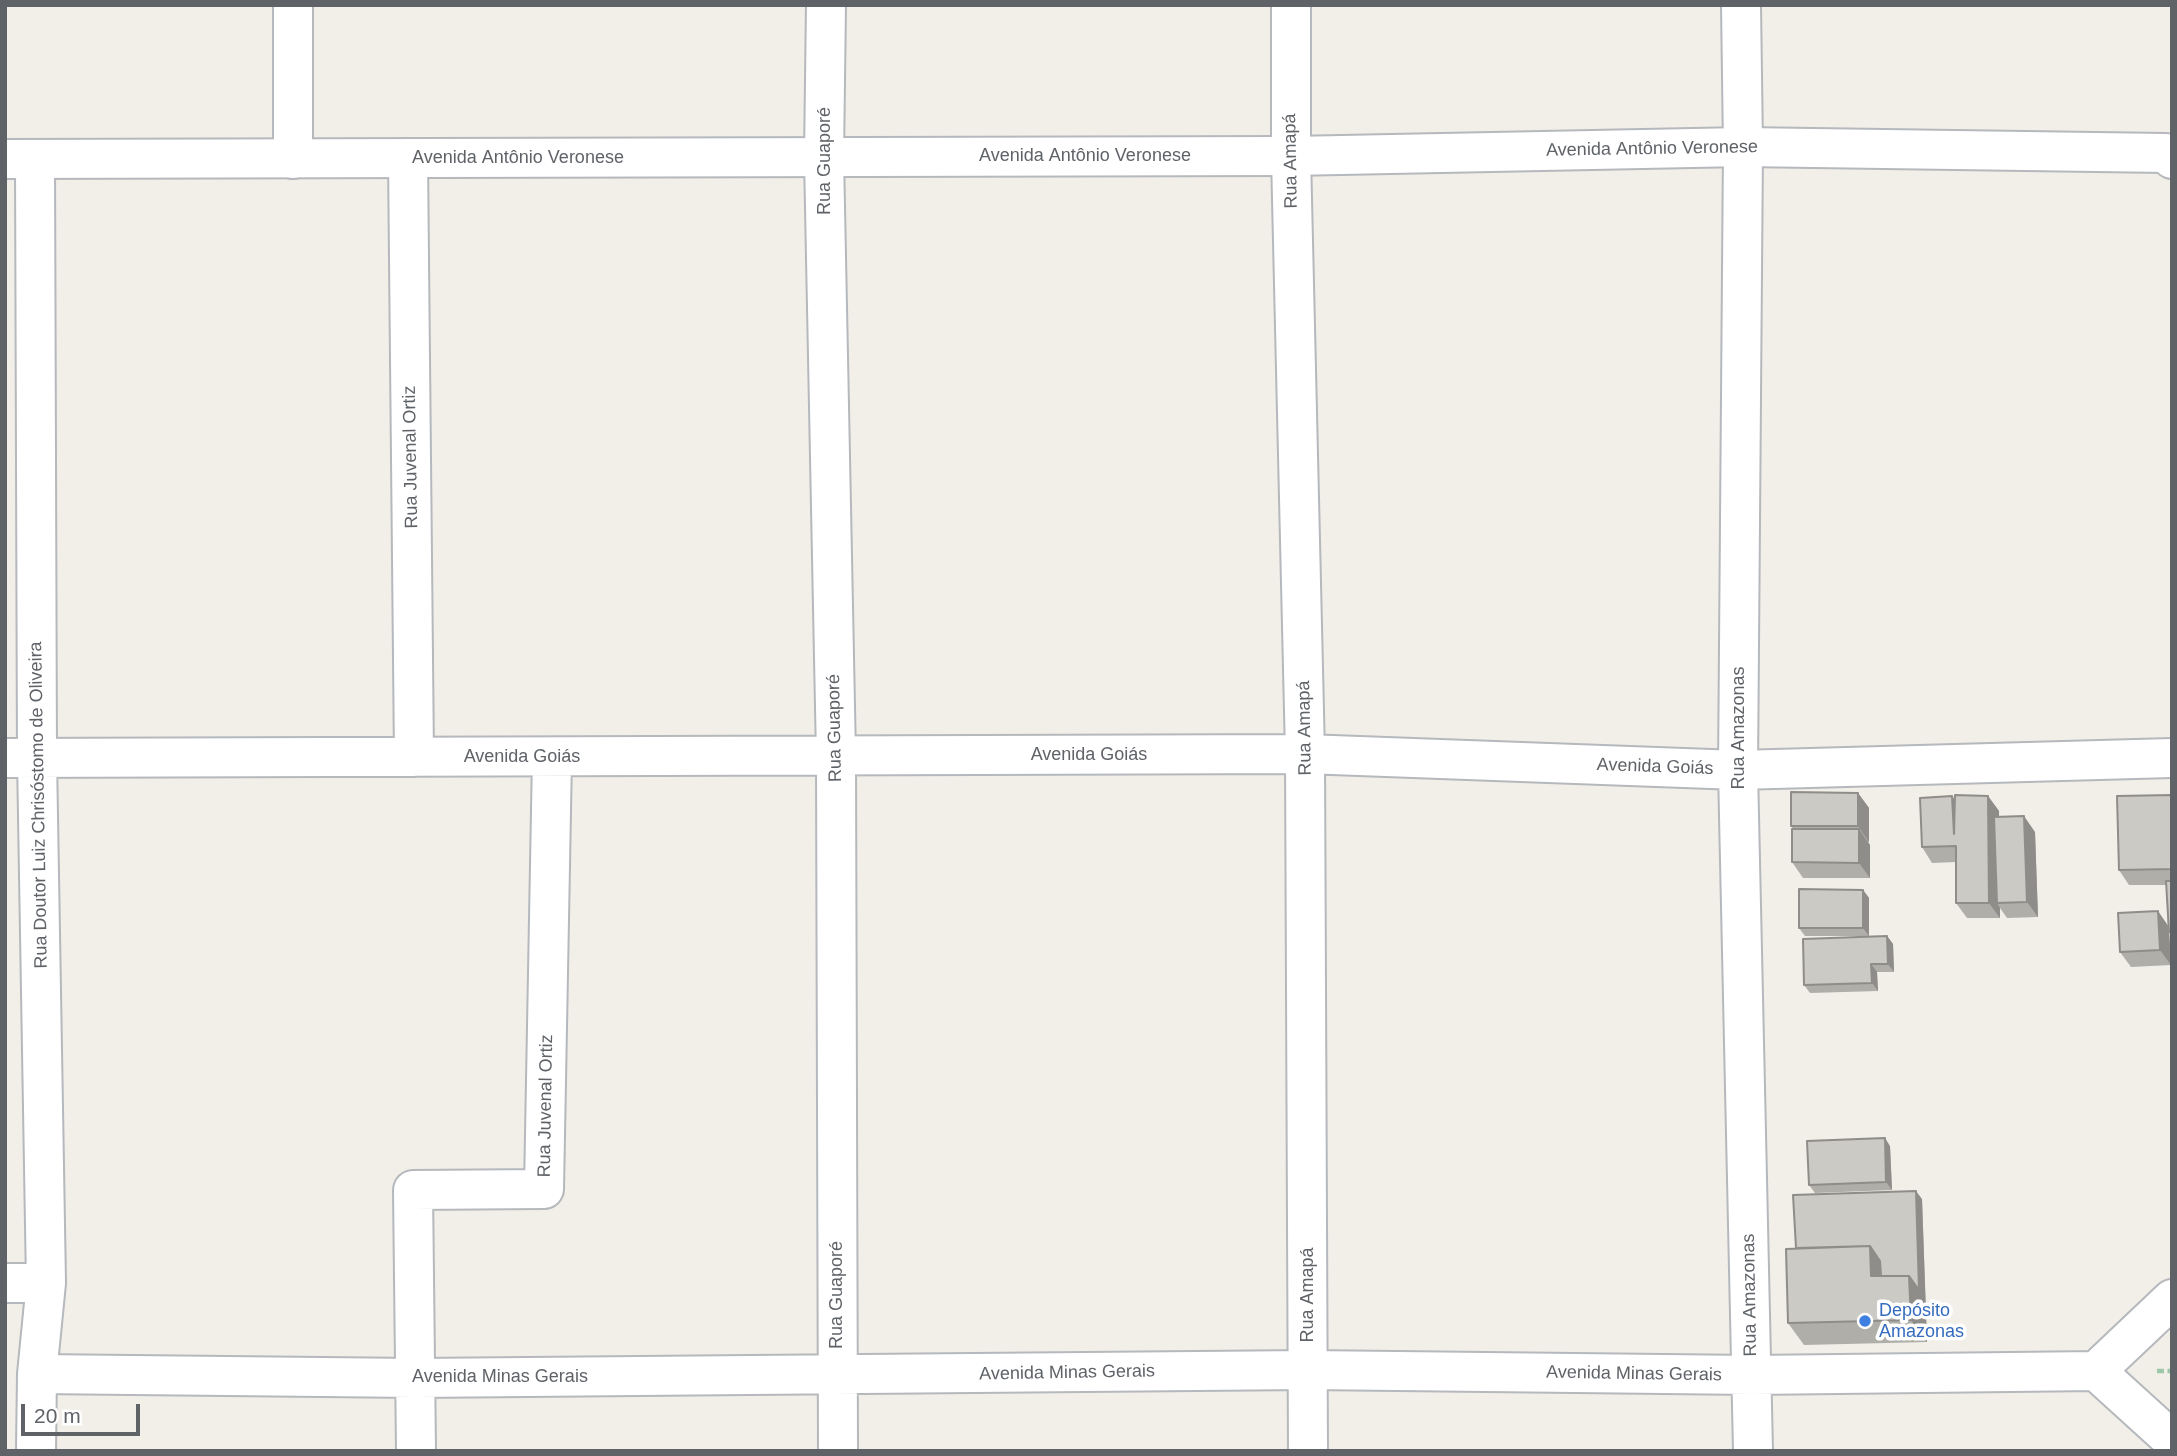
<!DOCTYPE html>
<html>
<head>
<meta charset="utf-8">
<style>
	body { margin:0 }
	#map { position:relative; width:2177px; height:1456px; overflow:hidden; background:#f1efe8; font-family:Arial,sans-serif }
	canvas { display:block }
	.frame { position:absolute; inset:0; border:7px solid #5f6368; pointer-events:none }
	.scale { position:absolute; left:21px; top:1404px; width:119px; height:32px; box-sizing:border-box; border:4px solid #5f6368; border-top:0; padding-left:9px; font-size:21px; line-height:24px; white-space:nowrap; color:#5f6368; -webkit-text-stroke:5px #fff; paint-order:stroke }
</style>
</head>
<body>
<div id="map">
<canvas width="2177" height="1456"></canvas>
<div class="frame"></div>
<div class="scale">20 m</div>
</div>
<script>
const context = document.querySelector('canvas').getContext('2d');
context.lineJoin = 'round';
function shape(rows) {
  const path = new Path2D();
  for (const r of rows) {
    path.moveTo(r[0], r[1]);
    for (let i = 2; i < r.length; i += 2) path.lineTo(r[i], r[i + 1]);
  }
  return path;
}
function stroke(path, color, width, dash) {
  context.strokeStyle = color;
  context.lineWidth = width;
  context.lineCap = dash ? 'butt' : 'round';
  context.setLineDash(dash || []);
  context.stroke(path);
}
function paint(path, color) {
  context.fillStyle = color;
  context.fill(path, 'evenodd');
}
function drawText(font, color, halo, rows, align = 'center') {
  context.font = font + ' Arial,sans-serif';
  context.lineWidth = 7;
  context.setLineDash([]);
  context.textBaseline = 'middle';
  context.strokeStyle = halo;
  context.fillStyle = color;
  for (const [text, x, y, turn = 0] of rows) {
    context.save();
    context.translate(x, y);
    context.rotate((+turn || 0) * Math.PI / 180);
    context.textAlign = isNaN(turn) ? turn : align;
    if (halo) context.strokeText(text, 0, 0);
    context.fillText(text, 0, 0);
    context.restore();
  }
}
const path = shape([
	[2157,1371,2172,1371]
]);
const minor = shape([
	[826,5,824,157,836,756,838,1451],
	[1291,5,1291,156,1305,754,1308,1451],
	[1741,5,1743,147,1738,770,1753,1451],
	[408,158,414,757],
	[35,159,37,758,46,1283,37,1374,36,1451],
	[293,159,293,5],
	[5,758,1305,754,1738,770,2172,758],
	[5,1283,46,1283],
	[2096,1371,2172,1299],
	[37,1374,416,1378,1308,1370,1752,1375,2096,1371,2172,1440],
	[416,1451,413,1190,544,1189,552,757]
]);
const tertiary = shape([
	[5,159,1291,156,1743,147,2166,153,2172,159]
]);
const wall = shape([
	[1858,793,1869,808,1869,842,1868,842,1870,845,1870,878,1803,878,1792,862,1793,829,1791,826],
	[2172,795,2172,936,2169,932,2171,965,2131,967,2120,952,2168,926,2166,885,2129,885,2119,870],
	[1952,796,1955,800,1988,796,1999,811,1999,817,2035,832,2038,917,2007,918,2000,908,2000,918,1967,918,1956,903,1956,862,1932,863,1922,847],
	[1863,890,1869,898,1869,936,1805,936,1799,928],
	[1887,936,1893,944,1894,972,1877,972,1878,991,1810,993,1804,985],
	[1890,1146,1892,1190,1815,1193,1809,1185],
	[1922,1199,1927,1342,1804,1345,1788,1323,1796,1248]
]);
const shadedWall = shape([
	[1858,793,1869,808,1869,842,1858,826],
	[1952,796,1963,812,1954,834],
	[1988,796,1999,811,2000,902,1997,903,2000,908,2000,918,1989,903],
	[2024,816,2035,832,2038,917,2027,902],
	[1859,829,1870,845,1870,878,1859,863],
	[1863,890,1869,898,1869,936,1863,928],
	[2158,911,2169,927,2171,965,2160,950],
	[1887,936,1893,944,1894,972,1888,964],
	[1871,964,1877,972,1878,991,1872,983],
	[1885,1138,1890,1146,1892,1190,1886,1182],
	[1916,1191,1922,1199,1927,1342,1911,1320,1909,1276],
	[1870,1246,1886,1269,1886,1291,1871,1276]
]);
const building = shape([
	[1791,792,1858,793,1858,826,1791,826,1791,792],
	[1955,795,1988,796,1989,903,1956,903,1956,846,1922,847,1920,798,1952,796,1954,834,1955,795],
	[2172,795,2172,869,2119,870,2117,796,2172,795],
	[2024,816,2027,902,1997,903,1994,817,2024,816],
	[1792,829,1859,829,1859,863,1792,862,1792,829],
	[2166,881,2172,881,2172,931,2169,932,2166,881],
	[1799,889,1863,890,1863,928,1799,928,1799,889],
	[2158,911,2160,950,2120,952,2118,913,2158,911],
	[1887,936,1888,964,1871,964,1872,983,1804,985,1803,939,1887,936],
	[1885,1138,1886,1182,1809,1185,1807,1141,1885,1138],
	[1916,1191,1919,1290,1909,1276,1881,1276,1880,1261,1870,1246,1796,1248,1793,1195,1916,1191],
	[1870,1246,1871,1276,1909,1276,1911,1320,1788,1323,1786,1249,1870,1246]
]);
const markers = [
	[1865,1321,7,"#3f7fe0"]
];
const streetNames = [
	["Avenida Antônio Veronese",1652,149,-1],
	["Avenida Antônio Veronese",1085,156],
	["Avenida Antônio Veronese",518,158],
	["Rua Guaporé",825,161,-90],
	["Rua Amapá",1291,161,-91],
	["Rua Juvenal Ortiz",411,457,-91],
	["Rua Guaporé",835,728,-91],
	["Rua Amapá",1305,728,-91],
	["Rua Amazonas",1739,728,-90],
	["Avenida Goiás",1089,755],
	["Avenida Goiás",522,757],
	["Avenida Goiás",1655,767,2],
	["Rua Doutor Luiz Chrisóstomo de Oliveira",39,805,-91],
	["Rua Juvenal Ortiz",546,1106,-89],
	["Rua Guaporé",837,1295,-90],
	["Rua Amapá",1308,1295,-90],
	["Rua Amazonas",1750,1295,-91],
	["Avenida Minas Gerais",1067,1373,-1],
	["Avenida Minas Gerais",1634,1374,1],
	["Avenida Minas Gerais",500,1377]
];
const shopNames = [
	["Depósito",1879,1311],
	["Amazonas",1879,1332]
];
stroke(minor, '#b5b8bc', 42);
stroke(tertiary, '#b5b8bc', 42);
stroke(path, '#9cc7a9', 4.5, [7, 3.5]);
stroke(minor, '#fff', 38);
stroke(tertiary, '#fff', 38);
paint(wall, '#afaea9');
paint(shadedWall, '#8f8d8a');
paint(building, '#cccac5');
stroke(building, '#8f8d8a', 2);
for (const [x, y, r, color] of markers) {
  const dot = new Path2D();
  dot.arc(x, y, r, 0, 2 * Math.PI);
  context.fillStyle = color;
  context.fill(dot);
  stroke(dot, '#fff', 2.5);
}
drawText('18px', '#5f6368', '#fff', streetNames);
drawText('18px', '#366cbe', '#fff', shopNames, 'left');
</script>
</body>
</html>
